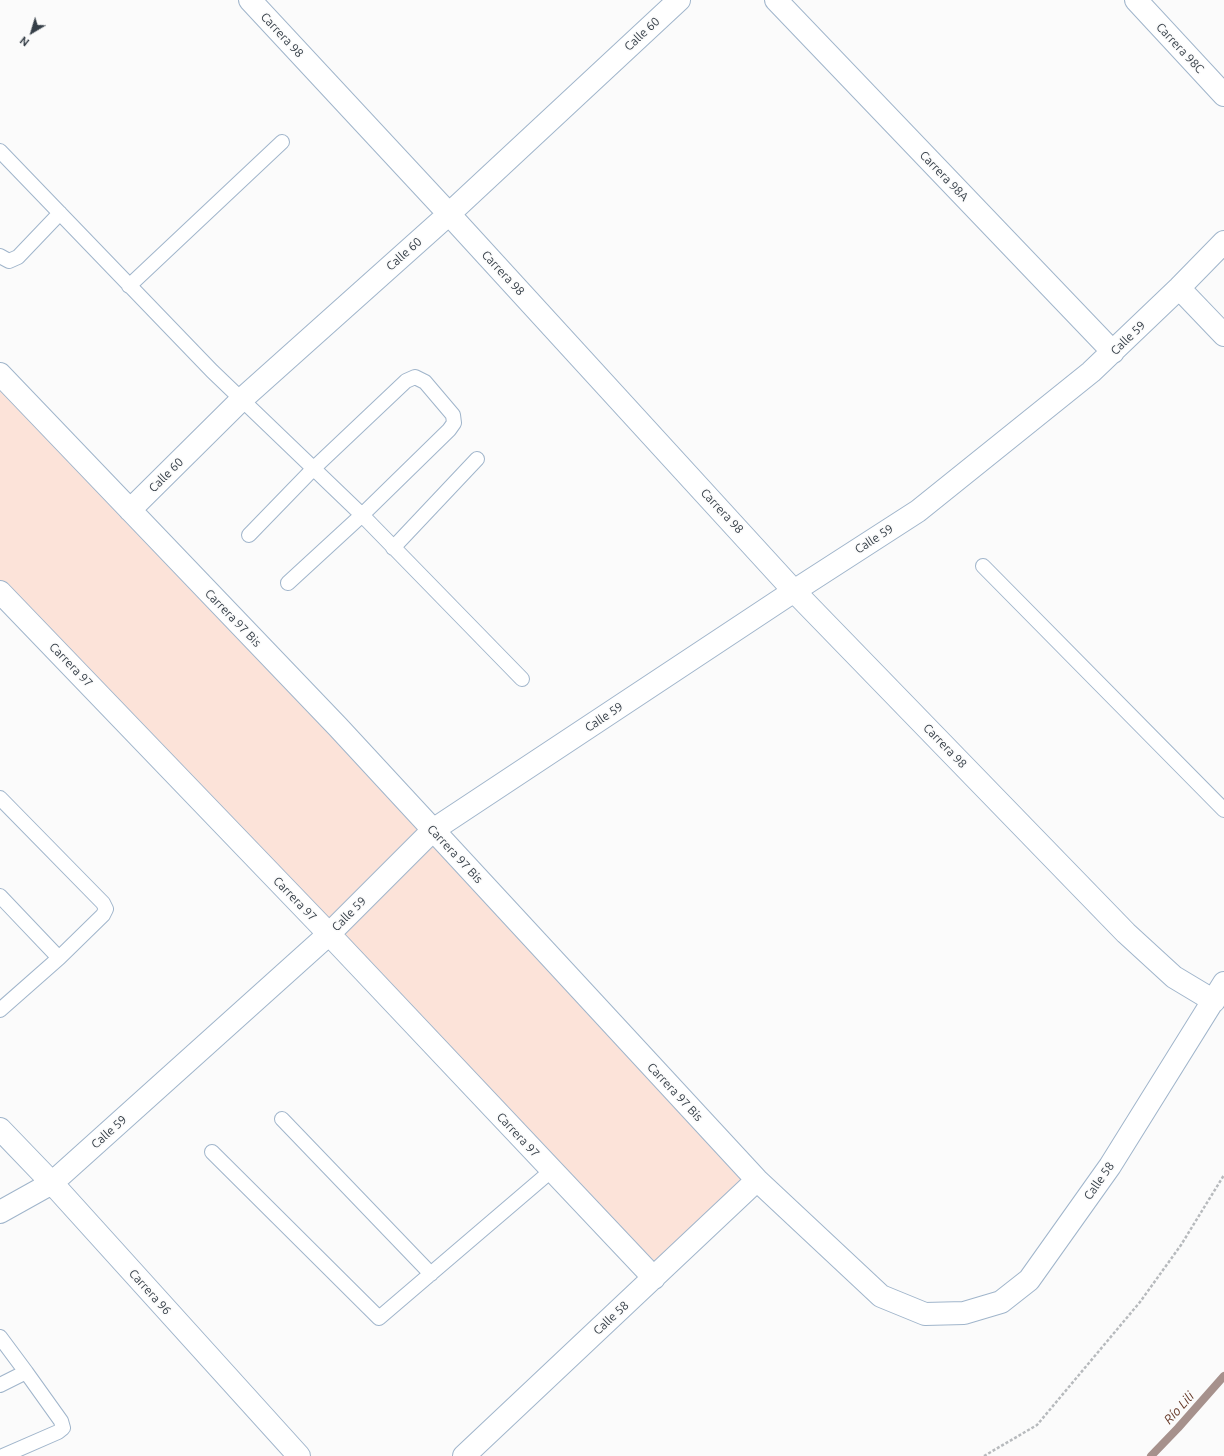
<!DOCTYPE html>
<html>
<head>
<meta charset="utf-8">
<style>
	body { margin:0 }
	#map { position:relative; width:1224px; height:1456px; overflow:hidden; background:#fbfbfb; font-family:Ubuntu,sans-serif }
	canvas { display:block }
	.north { position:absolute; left:12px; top:12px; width:40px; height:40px; -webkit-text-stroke:3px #fbfbfb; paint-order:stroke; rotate:218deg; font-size:11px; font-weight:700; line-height:16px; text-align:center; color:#353e47 }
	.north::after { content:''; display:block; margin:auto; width:14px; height:18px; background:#353e47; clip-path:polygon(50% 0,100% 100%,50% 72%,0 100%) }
</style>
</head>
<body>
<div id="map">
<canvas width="1224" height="1456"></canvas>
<div class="north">N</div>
</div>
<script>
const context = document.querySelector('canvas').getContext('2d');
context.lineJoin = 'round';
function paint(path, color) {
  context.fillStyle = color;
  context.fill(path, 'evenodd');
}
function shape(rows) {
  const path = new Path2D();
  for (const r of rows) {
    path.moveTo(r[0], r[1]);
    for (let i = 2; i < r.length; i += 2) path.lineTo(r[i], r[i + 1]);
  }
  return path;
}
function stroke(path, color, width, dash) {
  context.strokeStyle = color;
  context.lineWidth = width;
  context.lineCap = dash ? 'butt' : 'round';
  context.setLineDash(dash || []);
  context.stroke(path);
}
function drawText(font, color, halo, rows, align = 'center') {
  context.font = font + ' Ubuntu,sans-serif';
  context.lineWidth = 3;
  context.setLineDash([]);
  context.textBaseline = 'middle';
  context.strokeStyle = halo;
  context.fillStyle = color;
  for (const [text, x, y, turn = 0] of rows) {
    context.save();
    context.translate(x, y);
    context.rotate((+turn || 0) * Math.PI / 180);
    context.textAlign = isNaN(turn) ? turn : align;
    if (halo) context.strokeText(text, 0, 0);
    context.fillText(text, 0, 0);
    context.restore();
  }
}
const green = shape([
	[0,374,757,1180,654,1278,0,592]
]);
const stream = shape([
	[1151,1456,1178,1428,1224,1376]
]);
const path = shape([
	[984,1456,1037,1425,1140,1302,1181,1245,1224,1175]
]);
const lane = shape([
	[0,151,212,371,362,515,522,679],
	[0,256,9,261,18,257,60,213],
	[129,286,282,142],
	[249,535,314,468,406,381,415,377,425,382,453,415,454,423,449,430,362,515,288,583],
	[393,548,477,459],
	[983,566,1224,810],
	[0,798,103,903,106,909,103,915,59,958],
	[0,896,59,958,0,1010],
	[282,1119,431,1274],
	[212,1152,379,1318,551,1171],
	[0,1337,26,1372,0,1385],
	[3,1456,58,1432,63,1428,61,1421,26,1372]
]);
const street = shape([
	[250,0,449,214,794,591,1126,933,1174,977,1214,1001],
	[776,0,1113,352],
	[1136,0,1224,95],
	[1179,288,1224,335],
	[0,374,338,727,757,1180,881,1296,925,1314,964,1313,1001,1302,1029,1280,1110,1166,1224,983],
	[130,510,241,400,449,214,679,0],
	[0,592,329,934,654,1278],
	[0,1129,52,1183,299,1456],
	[0,1212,52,1183,329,934,433,830,794,591,918,511,1091,372,1179,288,1224,242],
	[464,1456,757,1180]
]);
const streetNames = [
	["Calle 60",642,34,-43],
	["Carrera 98",282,35,47],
	["Carrera 98C",1180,48,47],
	["Carrera 98A",944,176,46],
	["Calle 60",404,254,-42],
	["Carrera 98",503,273,47],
	["Calle 59",1128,338,-44],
	["Calle 60",166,475,-45],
	["Carrera 98",722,511,47],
	["Calle 59",874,539,-33],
	["Carrera 97 Bis",233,618,46],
	["Carrera 97",71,665,46],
	["Calle 59",604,717,-34],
	["Carrera 98",945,746,46],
	["Carrera 97 Bis",455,854,47],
	["Carrera 97",295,899,46],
	["Calle 59",349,914,-45],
	["Carrera 97 Bis",675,1092,47],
	["Calle 59",109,1132,-42],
	["Carrera 97",518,1135,47],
	["Calle 58",1099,1181,-55],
	["Carrera 96",150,1292,48],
	["Calle 58",611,1318,-43]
];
const waterNames = [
	["Río Lili",1179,1408,-48]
];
paint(green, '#fce3d9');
stroke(stream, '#a6918c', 8);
stroke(lane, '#a0b5cb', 16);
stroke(street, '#a0b5cb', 24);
stroke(path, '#b7babd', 2.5, [3, 2]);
stroke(lane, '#fff', 14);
stroke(street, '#fff', 22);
drawText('12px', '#353e47', '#fbfbfb', streetNames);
drawText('italic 13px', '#643625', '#fbfbfb', waterNames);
</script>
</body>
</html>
